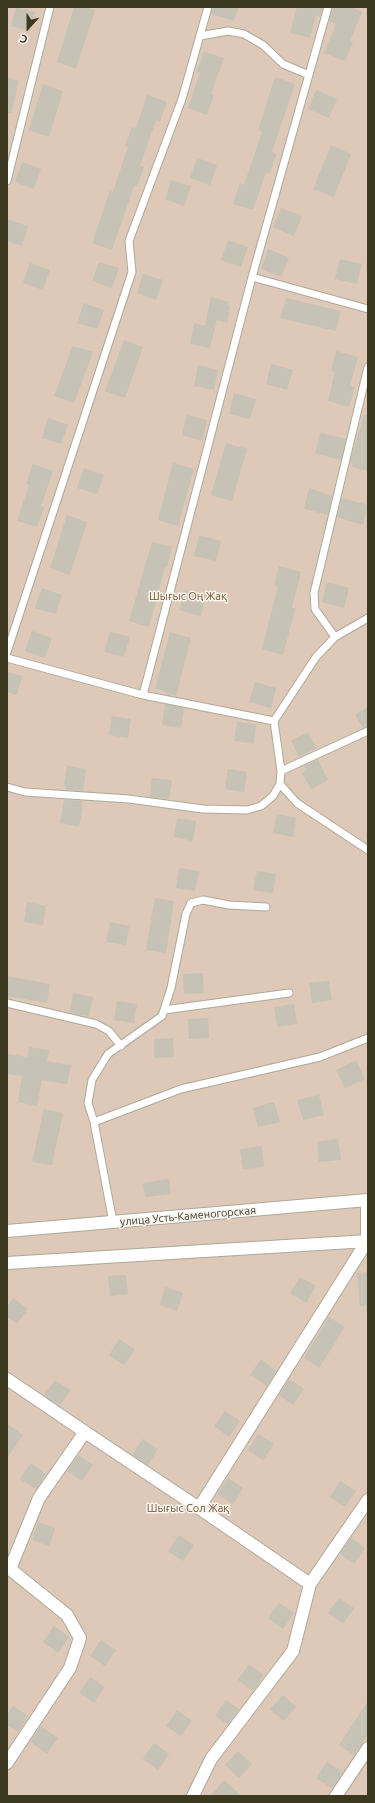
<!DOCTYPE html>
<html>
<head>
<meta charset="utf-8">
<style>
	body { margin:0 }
	#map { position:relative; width:375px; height:1803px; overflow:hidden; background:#ece8e0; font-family:Ubuntu,sans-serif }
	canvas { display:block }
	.frame { position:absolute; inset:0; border:8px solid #3d3920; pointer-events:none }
	.north { position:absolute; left:8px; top:8px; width:40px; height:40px; -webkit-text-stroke:3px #f8f5f0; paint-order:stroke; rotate:201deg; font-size:11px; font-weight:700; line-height:16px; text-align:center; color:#3d3920 }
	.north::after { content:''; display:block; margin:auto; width:14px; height:18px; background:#3d3920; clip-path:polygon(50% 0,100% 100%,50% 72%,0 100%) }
</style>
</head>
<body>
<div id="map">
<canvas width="375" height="1803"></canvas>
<div class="frame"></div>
<div class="north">С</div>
</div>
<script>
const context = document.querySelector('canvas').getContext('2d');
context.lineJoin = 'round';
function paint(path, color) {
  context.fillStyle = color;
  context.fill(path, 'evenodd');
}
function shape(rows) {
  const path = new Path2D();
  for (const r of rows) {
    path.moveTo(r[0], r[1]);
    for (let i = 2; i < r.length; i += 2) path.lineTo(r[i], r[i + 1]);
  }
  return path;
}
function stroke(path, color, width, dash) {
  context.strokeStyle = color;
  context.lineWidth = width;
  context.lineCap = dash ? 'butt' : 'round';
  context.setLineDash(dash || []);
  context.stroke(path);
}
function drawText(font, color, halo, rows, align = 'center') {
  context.font = font + ' Ubuntu,sans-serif';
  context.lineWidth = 3;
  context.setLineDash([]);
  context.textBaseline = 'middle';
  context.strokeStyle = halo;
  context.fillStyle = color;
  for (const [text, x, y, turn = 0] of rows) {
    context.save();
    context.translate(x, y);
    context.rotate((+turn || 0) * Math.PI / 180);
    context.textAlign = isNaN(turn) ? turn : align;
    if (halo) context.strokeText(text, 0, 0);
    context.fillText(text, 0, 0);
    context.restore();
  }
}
const green = shape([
	[7,7,368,7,368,1796,7,1796]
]);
const building = shape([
	[16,7,35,12,30,31,11,26],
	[74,7,86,7,95,10,76,69,57,62],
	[213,7,239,7,234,21,211,14],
	[297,7,323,7,320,17,316,15,310,38,290,33],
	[333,7,351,7,362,12,350,41,353,42,345,61,324,53,336,24,329,21],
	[204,52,224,58,211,94,214,95,207,115,188,108,200,73,197,71],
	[7,77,19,81,11,113,7,113],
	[275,77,295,84,272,152,276,154,270,174,266,172,253,210,233,204,240,183,244,185,262,132,258,130],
	[43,84,63,91,49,137,29,130],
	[316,90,337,99,329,118,308,109],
	[147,95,167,102,160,122,156,120,140,166,144,167,137,187,134,186,112,250,92,243,110,191,113,192,128,147,125,146,132,127,136,128],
	[331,145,351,154,334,197,313,189],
	[197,158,217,165,210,185,190,178],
	[22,162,41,169,34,189,15,182],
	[171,180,191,186,184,206,165,199],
	[281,208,302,216,294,236,273,227],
	[7,219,28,226,22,246,7,241],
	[228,240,248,247,241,267,221,260],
	[268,249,289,258,281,277,261,269],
	[340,259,362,264,357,284,335,279],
	[99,262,119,268,112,288,92,281],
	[30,263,50,270,43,290,23,283],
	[143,274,163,280,156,300,137,293],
	[211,297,229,302,228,305,230,306,227,323,217,320,210,348,190,344,194,323,205,326],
	[286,298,341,311,336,331,280,318],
	[84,303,104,310,97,329,77,323],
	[124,340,143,347,125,398,105,391],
	[73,346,93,352,74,403,54,396],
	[336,351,358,357,350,386,355,387,349,407,328,401,335,372,331,371],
	[271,364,293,370,287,390,266,384],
	[198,365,218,370,214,390,194,386],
	[234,393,256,399,250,419,229,414],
	[187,415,207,420,202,441,182,435],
	[364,415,368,415,368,471,352,467,353,463,350,462],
	[48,418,68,425,61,444,42,438],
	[321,433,346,439,341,460,315,453],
	[226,443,247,449,232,501,211,495],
	[173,463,194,469,178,526,158,520],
	[33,464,53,471,41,506,44,508,37,527,17,521,29,485,26,484],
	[84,468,104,475,97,494,77,488],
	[309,488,332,496,328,515,304,509],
	[342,498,368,505,363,525,337,517],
	[67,515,87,522,70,575,50,568],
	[199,535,221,541,216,561,194,556],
	[152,542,172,547,167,567,165,567,149,627,129,621],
	[279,566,301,572,292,608,295,609,283,655,262,649,278,587,274,586],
	[327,582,349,588,344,608,322,602],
	[42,588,62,595,55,614,35,608],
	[184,590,206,595,201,616,179,610],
	[32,631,52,638,45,658,25,651],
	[110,632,130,637,124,657,104,652],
	[170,632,191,638,176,696,166,694,166,692,155,689],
	[7,672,22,676,17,695,7,692],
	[255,682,276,688,271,708,249,702],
	[165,704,184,708,181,728,162,725],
	[368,707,368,726,363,728,355,715],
	[112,716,131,719,128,738,109,735],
	[237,722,256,724,254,744,234,741],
	[308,732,317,748,299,757,291,741],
	[318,760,328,780,311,789,302,773,307,770,304,766],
	[67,766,86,769,83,791,66,790,66,786,64,785],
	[228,769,247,772,244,792,225,789],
	[152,778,172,780,169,799,150,797],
	[64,800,82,801,81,807,83,807,79,827,60,823],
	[277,814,296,818,293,837,273,833],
	[177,818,196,821,193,841,174,837],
	[179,868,199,871,195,891,176,888],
	[257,871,276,874,273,893,253,890],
	[155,898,174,901,166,953,146,950],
	[27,902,46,906,43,925,24,922],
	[110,922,129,926,126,945,106,942],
	[203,973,204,993,184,994,183,974],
	[7,976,50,984,47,1003,7,996],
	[329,981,332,1000,312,1003,309,983],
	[73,993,93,997,89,1016,70,1013],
	[117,1001,137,1004,134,1023,114,1020],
	[294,1004,297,1024,277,1027,274,1007],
	[208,1018,209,1038,189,1039,188,1019],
	[173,1038,174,1057,154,1058,154,1039],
	[29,1047,49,1050,47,1061,71,1065,67,1084,42,1080,37,1106,18,1102,22,1076,7,1074,7,1054,28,1057],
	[356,1060,365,1079,345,1088,336,1070],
	[319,1095,324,1115,303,1120,297,1100],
	[274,1102,280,1122,258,1127,253,1108],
	[44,1109,63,1113,52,1165,32,1162],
	[338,1139,341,1160,319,1162,317,1142],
	[262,1146,264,1167,243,1169,240,1149],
	[169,1179,171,1194,145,1197,143,1183],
	[368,1272,368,1305,360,1306,357,1273],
	[126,1275,128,1294,110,1296,108,1276],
	[300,1277,316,1286,306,1303,290,1293],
	[165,1287,183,1293,177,1311,160,1305],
	[13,1298,28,1309,17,1324,7,1317,7,1306],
	[329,1317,345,1327,319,1368,304,1358],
	[119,1339,135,1350,124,1365,109,1355],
	[261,1359,276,1371,267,1386,250,1375],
	[289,1379,304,1389,293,1405,279,1395],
	[55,1380,70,1390,60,1406,44,1395],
	[225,1411,240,1421,229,1437,214,1426],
	[7,1424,23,1435,7,1458],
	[258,1434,274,1444,263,1460,248,1450],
	[143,1439,158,1449,148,1465,132,1455],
	[78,1455,93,1465,82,1481,67,1471],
	[31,1463,46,1474,36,1489,20,1479],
	[228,1478,243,1488,233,1504,217,1494],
	[340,1481,356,1491,345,1507,330,1497],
	[38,1522,55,1528,49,1546,32,1540],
	[179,1535,194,1545,183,1561,168,1551],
	[351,1538,365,1548,354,1564,340,1554],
	[339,1598,354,1608,343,1624,328,1613],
	[279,1603,294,1613,283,1629,268,1618],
	[54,1626,69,1637,58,1653,43,1642],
	[101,1640,116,1650,105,1666,90,1656],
	[249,1664,264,1675,253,1691,238,1680],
	[90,1677,105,1687,94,1703,79,1693],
	[283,1695,296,1707,284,1721,270,1709],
	[226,1700,239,1709,228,1724,215,1716],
	[368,1701,368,1734,354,1755,339,1745],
	[13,1706,28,1716,18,1732,7,1725,7,1715],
	[177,1710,192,1721,181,1736,166,1726],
	[40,1726,58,1738,47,1754,32,1743,31,1741],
	[154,1743,169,1754,158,1770,143,1759],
	[238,1751,252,1764,239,1778,225,1765],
	[327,1762,343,1772,332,1788,316,1778],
	[224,1780,242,1796,210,1796]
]);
const service = shape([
	[200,36,228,31,244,34,263,45,283,64,309,75],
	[7,181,50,7],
	[252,277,368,309],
	[335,637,315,609,314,593,368,367],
	[7,652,132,272,129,241,182,99,208,7],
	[7,658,143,695,252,277,328,7],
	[143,695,274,721],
	[281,771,368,731],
	[280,784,297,803,368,850],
	[7,787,25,792,129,799,203,809,247,810,261,806,273,796,280,784,281,771,274,721,316,657,335,637,368,618],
	[7,1003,96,1024,109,1031,121,1046],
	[164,1010,289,993],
	[94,1122,88,1103,92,1080,108,1054,162,1016,171,988,186,914,191,903,203,900,229,905,266,907],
	[113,1222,94,1122,181,1089,320,1057,368,1038]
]);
const minor = shape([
	[7,1263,368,1241],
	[7,1379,85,1432],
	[199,1508,310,1584],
	[7,1763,70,1668,80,1638,67,1615,10,1569,39,1498,85,1432,199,1508,367,1241,367,1200],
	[193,1796,211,1759,293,1651,310,1584,368,1500],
	[336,1796,368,1748]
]);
const tertiary = shape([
	[7,1231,368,1200]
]);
const parkNames = [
	["Шығыс Оң Жақ",188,596],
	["Шығыс Сол Жақ",188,1508]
];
const streetNames = [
	["улица Усть-Каменогорская",188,1216,-5]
];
paint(green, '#dec8b7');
paint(building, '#c6c2b5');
stroke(service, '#ada99b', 9);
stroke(minor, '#ada99b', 14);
stroke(tertiary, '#ada99b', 14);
stroke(service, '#fff', 7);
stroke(minor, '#fff', 12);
stroke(tertiary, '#fff', 12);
drawText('11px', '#765228', '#f8f5f0', parkNames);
drawText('11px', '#3d3920', '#f8f5f0', streetNames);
</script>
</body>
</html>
